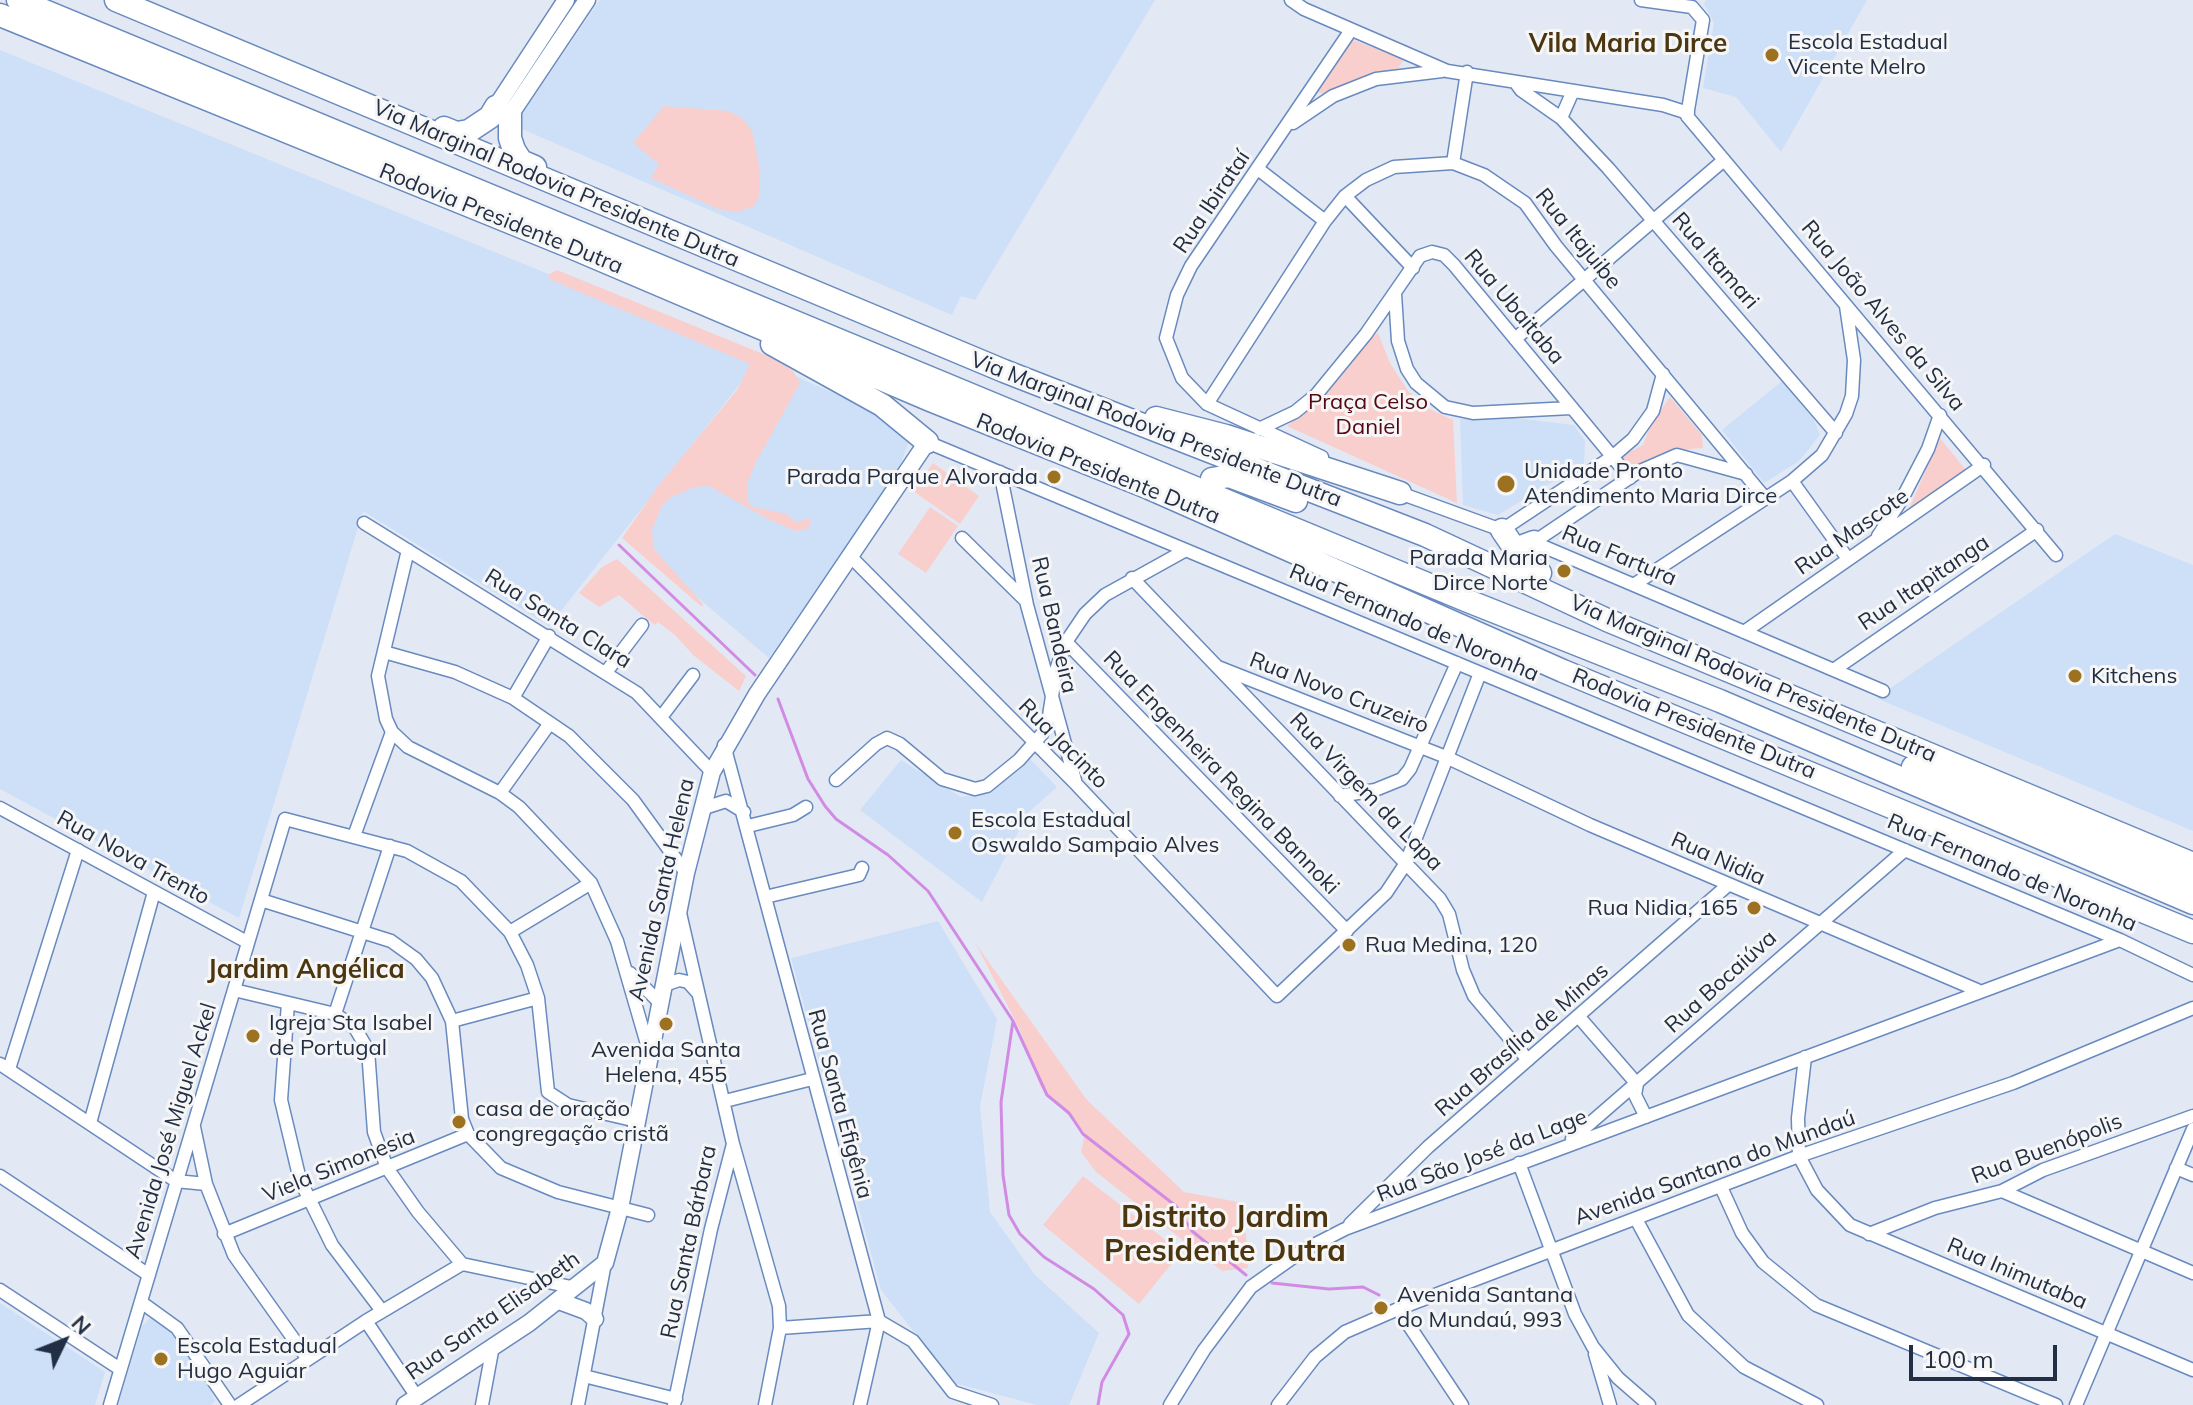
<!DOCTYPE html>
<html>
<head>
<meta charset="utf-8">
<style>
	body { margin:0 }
	#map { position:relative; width:2193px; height:1405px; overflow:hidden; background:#e2e9f4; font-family:Mulish,sans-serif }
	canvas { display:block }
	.north { position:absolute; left:24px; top:1301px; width:80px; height:80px; -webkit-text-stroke:6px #f6f6f6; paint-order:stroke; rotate:47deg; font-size:22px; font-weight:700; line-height:32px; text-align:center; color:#212e44 }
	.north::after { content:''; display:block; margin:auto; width:28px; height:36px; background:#212e44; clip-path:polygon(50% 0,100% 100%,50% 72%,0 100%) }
	.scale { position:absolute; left:1909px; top:1345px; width:148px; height:36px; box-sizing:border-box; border:4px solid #212e44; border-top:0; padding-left:10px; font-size:24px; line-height:28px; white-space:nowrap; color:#212e44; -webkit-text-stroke:6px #f6f6f6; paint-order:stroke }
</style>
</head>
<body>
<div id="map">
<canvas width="2193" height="1405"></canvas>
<div class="north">N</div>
<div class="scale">100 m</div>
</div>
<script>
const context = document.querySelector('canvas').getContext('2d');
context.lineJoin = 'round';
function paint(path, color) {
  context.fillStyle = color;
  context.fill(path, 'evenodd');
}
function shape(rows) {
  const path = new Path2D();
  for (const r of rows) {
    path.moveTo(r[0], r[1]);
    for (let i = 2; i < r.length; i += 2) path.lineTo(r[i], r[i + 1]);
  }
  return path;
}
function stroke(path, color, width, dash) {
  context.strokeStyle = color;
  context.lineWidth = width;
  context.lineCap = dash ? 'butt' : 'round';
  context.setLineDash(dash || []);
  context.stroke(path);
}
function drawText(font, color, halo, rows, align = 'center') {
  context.font = font + ' Mulish,sans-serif';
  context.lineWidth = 6;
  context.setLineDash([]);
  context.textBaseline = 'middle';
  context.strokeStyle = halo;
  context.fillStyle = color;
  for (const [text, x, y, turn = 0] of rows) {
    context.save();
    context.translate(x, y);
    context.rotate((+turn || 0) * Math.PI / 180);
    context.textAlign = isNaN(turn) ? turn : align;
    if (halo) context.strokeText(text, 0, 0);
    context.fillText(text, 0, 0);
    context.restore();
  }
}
const built = shape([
	[600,0,1155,0,975,300,961,296,952,315,522,129,520,121,524,111],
	[1706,0,1867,0,1781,152,1736,97,1703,88,1714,23,1704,4],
	[0,50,759,360,549,626,363,511,239,918,0,789],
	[766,363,892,419,909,441,898,471,769,658,625,536],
	[1782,381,1814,420,1820,435,1799,461,1764,483,1722,430],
	[1515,418,1574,425,1585,441,1584,463,1498,515,1463,505,1460,419],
	[2115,534,2193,565,2193,831,1876,698],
	[1029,758,1057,787,1028,813,982,902,860,810,901,760,961,797,990,792],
	[938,921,997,1019,980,1106,990,1212,1035,1275,1099,1333,1069,1405,1037,1405,954,1383,881,1290,791,958],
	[0,1303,105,1372,95,1405,0,1405],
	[151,1317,164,1321,211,1391,215,1401,211,1405,118,1405,142,1326]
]);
const green = shape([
	[1342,36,1404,59,1396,72,1324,94,1306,88],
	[664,106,728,111,742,118,752,131,760,170,759,197,753,207,736,212,718,209,651,178,659,164,633,143],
	[557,270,773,358,793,371,800,383,754,466,748,482,747,501,753,507,786,514,798,523,806,518,812,521,807,529,795,531,768,519,709,486,695,487,671,497,662,506,652,529,653,548,703,604,702,607,622,538,658,486,737,390,750,364,551,280,548,275],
	[1378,333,1390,363,1408,391,1429,409,1453,420,1457,503,1287,426,1328,392,1368,340],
	[1670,397,1702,435,1703,448,1667,451,1631,467,1622,456,1643,445,1651,424],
	[1940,438,1966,470,1909,509],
	[933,463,979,496,960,524,913,491],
	[930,507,958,526,926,573,898,554],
	[617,559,746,676,739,691,693,655,676,636,658,622,655,625,642,615,619,595,599,607,579,593,602,567],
	[976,944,1087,1100,1184,1192,1244,1203,1248,1268,1222,1271,1096,1172,1081,1152,1085,1133,1040,1086,1020,1030],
	[1083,1176,1181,1252,1139,1304,1043,1225]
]);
const stream = shape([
	[619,545,755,675],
	[778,699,808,779,825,806,836,819,888,855,928,891,1013,1021,1001,1102,1003,1175,1009,1215,1020,1234,1044,1257,1094,1289,1123,1315,1129,1334,1102,1382,1098,1405],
	[1013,1021,1047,1095,1069,1113,1083,1134,1176,1206,1192,1231,1246,1275],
	[1272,1283,1329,1289,1363,1287,1379,1295]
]);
const street = shape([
	[1291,0,1304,9,1447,71,1663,105,1688,113],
	[1641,0,1692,7],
	[1692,7,1703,20,1687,116,2056,555],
	[1515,82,1521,90,1561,118,1608,168,1836,433],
	[1561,118,1573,91],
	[1293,123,1333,96,1376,79,1442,71],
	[1453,163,1467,72],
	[1258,169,1325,221],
	[1345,196,1413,268],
	[1395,294,1398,341,1407,369,1416,383,1445,407,1473,413,1571,408],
	[1515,339,1724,160],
	[1207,404,1325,221,1345,196,1366,180,1394,167,1453,163,1484,175,1525,203,1556,246,1765,498],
	[1259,429,1295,412,1316,395,1366,334,1420,256,1432,252,1444,255,1454,265,1630,478],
	[927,442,2120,940,2193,975],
	[1322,457,1207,404,1182,378,1166,338,1177,295,1191,266,1351,30],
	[1000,472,1027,605,1075,780],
	[1792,481,1848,559],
	[1397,492,1507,532],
	[364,523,637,693,712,772],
	[1502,530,1612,457,1633,439,1653,411,1663,374],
	[1878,536,1902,499,1928,449,1940,415],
	[962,538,1026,601],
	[1528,540,1883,691],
	[1534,542,1638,472,1677,455,1746,474],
	[408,550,378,676,386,719,392,732,408,747,500,793,519,807,591,883,617,941,649,1051],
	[851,557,1076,784,1277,996,1386,893,1406,863,1480,673],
	[1132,578,1440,899,1449,914,1463,970,1474,996,1528,1060],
	[1635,584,1792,481,1822,455,1846,414,1852,396,1854,360,1846,306],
	[1744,632,1984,465],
	[1066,642,1347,931],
	[384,652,455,672,513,698,569,736,633,800,686,873],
	[1218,667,1446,757,1590,825,1977,990],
	[1835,669,2037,530],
	[607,671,642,625],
	[513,698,549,636],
	[662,716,693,675],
	[724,745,879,1321,860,1405],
	[836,780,876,744,887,738,900,744,942,779,975,789,987,786,1019,760,1042,734,1049,716,1056,670,1066,642,1085,614,1105,595,1186,550],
	[500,793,550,723],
	[1340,796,1375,790,1402,779,1410,769,1457,663],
	[0,808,247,942],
	[701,809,726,801,744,812],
	[748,826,793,815,806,807],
	[354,836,392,732],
	[765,897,859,875,862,868],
	[261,900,391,941,416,959,432,978,452,1021,462,1119,468,1134,501,1168,558,1192,648,1215],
	[510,932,591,883],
	[630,973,659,1002],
	[662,986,679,980,688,982,697,992],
	[234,990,335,1014,355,1028,368,1050,374,1132,387,1168,418,1212,462,1264],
	[288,1003,281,1100,300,1180,332,1245,382,1311],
	[335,1014,390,846],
	[1579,1017,1637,1084,1635,1095,1646,1117],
	[452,1021,538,998],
	[1805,1057,1798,1118,1799,1156,1817,1190,1850,1225,2193,1370],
	[0,1064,176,1181,206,1184],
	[9,1069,78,850],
	[725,1101,812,1079],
	[90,1123,154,892],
	[194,1127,206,1184,234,1255,307,1358],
	[1572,1139,1905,850],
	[733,1144,779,1306,780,1328,765,1405],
	[1519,1163,1575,1314,1593,1347,1618,1378,1649,1405],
	[2176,1168,2193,1175],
	[0,1176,149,1275],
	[1721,1187,1742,1233,1763,1262,1816,1305,2056,1405],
	[2002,1191,2193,1273],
	[1636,1219,1688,1315,1744,1367,1817,1405],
	[1350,1224,1428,1147,1728,885],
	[224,1234,468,1134],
	[1869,1234,1935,1208,2002,1191,2043,1170,2193,1116],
	[0,1290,120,1369],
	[141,1302,177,1328,230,1405],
	[1398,1309,1462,1405],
	[366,1321,417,1397],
	[879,1321,913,1341,953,1392,992,1405],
	[780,1328,879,1321],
	[1595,1354,1610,1405],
	[584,1376,676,1399],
	[110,1405,285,819,407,851,461,881,510,932,527,965,538,998,548,1092,568,1105,637,1121],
	[239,1405,366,1321,462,1264,576,1288],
	[482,1405,493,1346],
	[578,1405,605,1263],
	[674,1405,711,1229,733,1144,680,913],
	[1170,1405,1204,1350,1251,1287,1302,1251,1345,1229,2120,940],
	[1278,1405,1315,1357,1345,1332,1398,1309,1799,1156,2013,1083,2193,1008],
	[2076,1405,2193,1129]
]);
const secondary = shape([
	[496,107,566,0],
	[510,115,587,0],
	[559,1301,586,1311,595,1319],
	[405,1405,529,1323,605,1263,620,1208,686,873,712,772,757,694,927,442]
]);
const highway = shape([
	[18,0,1468,601,1720,701,2193,903],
	[116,0,1004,371,1425,535,1607,620,2193,864],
	[0,15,566,245,930,400,1149,488,1563,671,2193,932],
	[510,115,510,138,514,150,521,161,535,167],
	[444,128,456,133,469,131,490,117,496,107],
	[772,344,882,405,927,442],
	[1156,418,1226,436,1400,493],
	[1212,479,1229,476,1296,501],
	[1502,530,1515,549,1516,560,1540,573],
	[1515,549,1534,542],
	[1913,767,2193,883]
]);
const markers = [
	[1772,55,8,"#9c7120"],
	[1054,477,8,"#9c7120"],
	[1506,484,10,"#9c7120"],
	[1564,571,8,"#9c7120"],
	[2075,676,8,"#9c7120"],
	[955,833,8,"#9c7120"],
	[1754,908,8,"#9c7120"],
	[1349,945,8,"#9c7120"],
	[666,1024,8,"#9c7120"],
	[253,1036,8,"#9c7120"],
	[459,1122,8,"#9c7120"],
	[1381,1308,8,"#9c7120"],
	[161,1359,8,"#9c7120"]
];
const poiNames = [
	["Escola Estadual",1788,42],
	["Vicente Melro",1788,67],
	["Unidade Pronto",1524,471],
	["Atendimento Maria Dirce",1524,496],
	["Parada Parque Alvorada",1038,477,"right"],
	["Parada Maria",1548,558,"right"],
	["Dirce Norte",1548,583,"right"],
	["Kitchens",2091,676],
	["Escola Estadual",971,820],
	["Oswaldo Sampaio Alves",971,845],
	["Rua Nidia, 165",1738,908,"right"],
	["Rua Medina, 120",1365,945],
	["Igreja Sta Isabel",269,1023],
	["de Portugal",269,1048],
	["Avenida Santa",666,1050,"center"],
	["Helena, 455",666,1075,"center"],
	["casa de oração",475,1109],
	["congregação cristã",475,1134],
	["Avenida Santana",1397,1295],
	["do Mundaú, 993",1397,1320],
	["Escola Estadual",177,1346],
	["Hugo Aguiar",177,1371]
];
const streetNames = [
	["Via Marginal Rodovia Presidente Dutra",556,184,23],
	["Rua Ibirataí",1212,202,-56],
	["Rodovia Presidente Dutra",501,219,22],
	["Rua Itajuibe",1578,239,51],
	["Rua Itamari",1715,261,49],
	["Rua Ubaitaba",1514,307,50],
	["Rua João Alves da Silva",1883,316,50],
	["Via Marginal Rodovia Presidente Dutra",1156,430,21],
	["Rodovia Presidente Dutra",1098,469,22],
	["Rua Mascote",1852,532,-35],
	["Rua Fartura",1619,556,23],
	["Rua Itapitanga",1924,583,-34],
	["Rua Santa Clara",558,619,32],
	["Rua Fernando de Noronha",1414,623,23],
	["Rua Bandeira",1054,625,77],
	["Via Marginal Rodovia Presidente Dutra",1753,679,23],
	["Rua Novo Cruzeiro",1339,693,21],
	["Rodovia Presidente Dutra",1694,724,22],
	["Rua Jacinto",1063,744,45],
	["Rua Engenheira Regina Bannoki",1221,773,46],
	["Rua Virgem da Lapa",1366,792,46],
	["Rua Nova Trento",133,858,29],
	["Rua Nidia",1718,859,24],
	["Rua Fernando de Noronha",2012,873,23],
	["Avenida Santa Helena",662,890,-77],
	["Rua Bocaiúva",1721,982,-42],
	["Rua Brasília de Minas",1522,1040,-41],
	["Rua Santa Efigênia",840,1104,75],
	["Avenida José Miguel Ackel",171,1131,-73],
	["Rua Buenópolis",2047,1149,-21],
	["Rua São José da Lage",1482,1156,-21],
	["Viela Simonesia",339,1166,-22],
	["Avenida Santana do Mundaú",1715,1168,-20],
	["Rua Santa Bárbara",689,1242,-78],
	["Rua Inimutaba",2017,1274,23],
	["Rua Santa Elisabeth",493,1316,-35]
];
const parkNames = [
	["Praça Celso",1368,402],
	["Daniel",1368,427]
];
const quarterNames = [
	["Vila Maria Dirce",1628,44],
	["Jardim Angélica",306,970]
];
const districtNames = [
	["Distrito Jardim",1225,1218],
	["Presidente Dutra",1225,1252]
];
paint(built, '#cedff8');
paint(green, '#f9cfce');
stroke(stream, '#d28be5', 3);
stroke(street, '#698abe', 15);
stroke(secondary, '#698abe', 19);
stroke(highway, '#698abe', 25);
stroke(street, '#fff', 12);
stroke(secondary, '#fff', 16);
stroke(highway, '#fff', 22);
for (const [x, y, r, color] of markers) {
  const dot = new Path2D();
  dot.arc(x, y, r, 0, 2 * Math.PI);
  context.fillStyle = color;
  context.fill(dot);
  stroke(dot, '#f6f6f6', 3);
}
drawText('22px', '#212e44', '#f6f6f6', poiNames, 'left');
drawText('22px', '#212e44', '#f6f6f6', streetNames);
drawText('22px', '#530714', '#f6f6f6', parkNames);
drawText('bold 26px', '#4b3610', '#f6f6f6', quarterNames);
drawText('bold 30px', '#4b3610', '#f6f6f6', districtNames);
</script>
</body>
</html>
